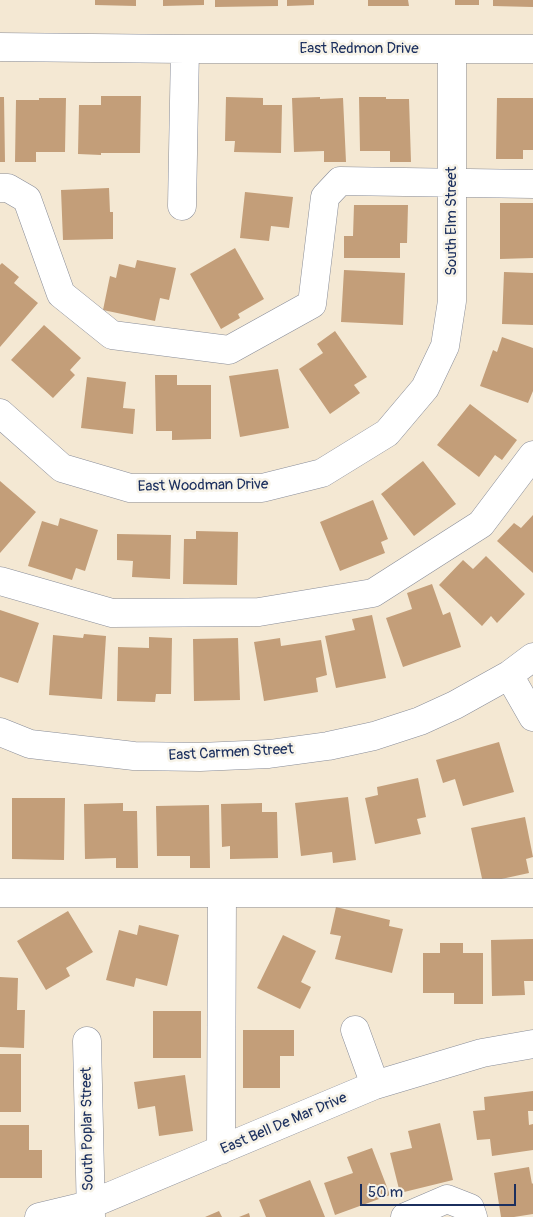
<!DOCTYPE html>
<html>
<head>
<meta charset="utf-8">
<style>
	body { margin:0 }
	#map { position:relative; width:533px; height:1217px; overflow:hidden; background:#f4e8d3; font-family:Pangolin,sans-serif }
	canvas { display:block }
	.scale { position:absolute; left:360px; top:1184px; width:156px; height:22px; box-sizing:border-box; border:2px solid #1b2f5e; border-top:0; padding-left:6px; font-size:15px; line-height:18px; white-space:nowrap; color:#1b2f5e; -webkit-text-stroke:4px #f7f3e8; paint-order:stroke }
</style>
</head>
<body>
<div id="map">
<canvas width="533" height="1217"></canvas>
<div class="scale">50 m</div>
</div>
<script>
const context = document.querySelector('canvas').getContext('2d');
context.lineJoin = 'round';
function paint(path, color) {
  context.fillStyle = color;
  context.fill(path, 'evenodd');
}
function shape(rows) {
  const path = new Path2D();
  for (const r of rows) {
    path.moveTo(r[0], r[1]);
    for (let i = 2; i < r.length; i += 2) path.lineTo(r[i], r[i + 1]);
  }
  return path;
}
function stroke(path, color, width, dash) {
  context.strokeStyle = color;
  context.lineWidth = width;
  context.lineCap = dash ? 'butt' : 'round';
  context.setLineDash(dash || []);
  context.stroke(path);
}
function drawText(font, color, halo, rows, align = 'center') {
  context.font = font + ' Pangolin,sans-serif';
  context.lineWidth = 5;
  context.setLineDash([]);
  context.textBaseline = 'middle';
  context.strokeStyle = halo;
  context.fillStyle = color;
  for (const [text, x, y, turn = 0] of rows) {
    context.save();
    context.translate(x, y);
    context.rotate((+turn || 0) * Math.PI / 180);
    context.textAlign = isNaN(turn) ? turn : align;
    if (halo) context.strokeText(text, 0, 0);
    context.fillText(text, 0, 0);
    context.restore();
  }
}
const building = shape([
	[95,0,136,0,136,6,95,5],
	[163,0,204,0,204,5,163,6],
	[215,0,278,0,278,6,215,7],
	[287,0,314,0,314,5,287,6],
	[368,0,408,0,409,6,368,6],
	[455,0,479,0,479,5,455,5],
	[493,0,533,0,533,7,493,6],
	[101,96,141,96,140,153,101,153,101,155,78,154,79,105,101,105],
	[0,97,4,97,5,162,0,162],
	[226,97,263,98,263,105,282,105,281,153,234,152,235,141,225,141],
	[320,97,320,99,343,98,346,162,324,162,324,151,294,152,292,98],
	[359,97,386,97,386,99,409,99,411,162,390,162,390,151,360,151],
	[39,98,66,98,65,152,36,152,36,162,15,162,16,100,39,100],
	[497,98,533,98,533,150,523,150,523,159,496,159],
	[109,188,110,212,113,212,113,239,63,240,61,190],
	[245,192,293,197,289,228,271,226,269,241,240,238],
	[500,203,533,203,533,258,500,259],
	[354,205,408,205,407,243,400,243,400,258,344,258,344,236,353,236],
	[235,248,264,299,238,314,240,318,221,329,190,274],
	[137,260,176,268,169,300,160,298,155,321,103,310,110,276,116,278,119,264,135,268],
	[2,263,19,277,14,283,38,303,0,347,0,265],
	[344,270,405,273,403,325,341,322],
	[504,272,533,273,533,325,502,324],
	[44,325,81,358,70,370,75,375,53,398,11,360],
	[335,331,367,377,354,385,360,393,330,414,299,369,323,353,317,344],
	[502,337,533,348,533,391,528,403,480,386,493,350,497,352],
	[278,369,289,428,240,437,229,376],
	[155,375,177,375,177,385,211,385,211,439,172,440,172,431,156,431],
	[87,377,126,382,123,408,135,409,133,434,81,428],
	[470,404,517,440,502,460,495,455,479,477,437,445],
	[423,461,456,504,414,536,381,494],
	[0,481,36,512,0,553],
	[373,500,388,539,381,542,385,553,340,571,320,522],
	[533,515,533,573,497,541,514,523,521,528],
	[60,518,98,530,85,571,76,568,72,580,28,566,42,521,58,526],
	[196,531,238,532,237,585,183,584,184,539,196,539],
	[117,534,171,535,170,579,132,577,133,561,117,560],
	[486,556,525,594,497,623,491,616,482,626,439,585,463,560,473,569],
	[432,584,443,615,450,612,461,647,403,667,386,618,412,609,407,593],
	[0,610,39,623,18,683,0,677],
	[372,615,386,678,336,688,325,636,355,630,352,619],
	[84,634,106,636,102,699,49,695,53,635,83,638],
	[149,637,172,638,171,694,156,694,155,702,117,701,118,647,149,648],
	[238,638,240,700,194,701,193,639],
	[280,638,281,646,321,640,327,675,316,678,318,692,264,701,254,642],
	[499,742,514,792,463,806,455,779,443,783,436,760],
	[418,778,426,817,417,819,421,834,375,844,365,798,378,795,377,787],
	[348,797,356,860,333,863,332,852,301,856,295,803],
	[12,798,65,798,64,860,12,859],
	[123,803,123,811,137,811,138,868,116,868,116,858,85,859,84,804],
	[262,803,262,812,277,812,278,858,230,859,230,846,222,847,221,804],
	[209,805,210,868,190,868,190,856,157,856,156,806],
	[525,817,533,857,526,859,529,873,483,883,471,828],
	[336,907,390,920,389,926,403,929,392,973,335,959,341,936,330,934],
	[68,911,93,952,66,968,70,976,46,990,17,941],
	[139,925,179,935,167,986,136,978,134,987,106,980,119,930,137,935],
	[283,935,316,951,301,982,311,987,300,1009,257,988],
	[533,939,533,981,524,981,525,995,492,996,491,940],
	[440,943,463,943,463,953,483,953,483,1004,454,1004,454,993,423,993,423,953,440,953],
	[0,977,18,978,17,1010,25,1010,24,1048,0,1047],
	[153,1011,201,1011,201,1058,153,1058],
	[243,1030,294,1030,294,1056,280,1056,280,1088,243,1088],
	[0,1054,21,1054,21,1112,0,1112],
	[185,1075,193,1131,159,1136,155,1106,138,1109,134,1082],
	[533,1091,533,1111,528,1111,529,1125,533,1124,533,1150,492,1156,490,1139,477,1140,473,1111,485,1110,484,1097],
	[440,1123,453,1180,400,1193,390,1153,412,1148,408,1131],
	[0,1125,29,1125,29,1150,42,1150,42,1178,0,1178],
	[372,1148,390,1195,335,1215,324,1183,353,1173,347,1157],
	[529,1167,532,1184,533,1183,533,1214,514,1217,501,1217,494,1173],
	[310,1180,325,1217,266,1217,259,1200],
	[219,1211,222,1217,205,1217],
	[249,1213,250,1217,239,1217]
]);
const minor = shape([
	[0,47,185,49,533,49],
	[0,188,8,188,27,199,61,294,112,335,229,350,312,304,325,197,340,181,533,184],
	[182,206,185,49],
	[0,413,62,468,130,488,262,488,322,473,387,433,425,388,445,346,452,301,452,49],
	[0,581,112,613,259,612,373,593,481,524,533,455],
	[509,675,533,717],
	[0,732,30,744,134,756,200,757,269,754,328,746,374,736,420,721,455,705,509,675,533,657],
	[0,893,533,893],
	[355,1030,375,1085],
	[87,1041,91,1217],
	[221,1150,222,893],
	[39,1217,89,1205,375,1085,482,1053,533,1044],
	[405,1217,447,1199,470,1208,473,1217]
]);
const streetNames = [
	["East Redmon Drive",359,49],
	["South Elm Street",452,221,-90],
	["East Woodman Drive",203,486,-1],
	["East Carmen Street",231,753,-3],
	["East Bell De Mar Drive",284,1124,-23],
	["South Poplar Street",88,1129,-91]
];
paint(building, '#c39e79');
stroke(minor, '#888c98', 29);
stroke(minor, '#fff', 28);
drawText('15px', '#1b2f5e', '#f7f3e8', streetNames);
</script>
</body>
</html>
